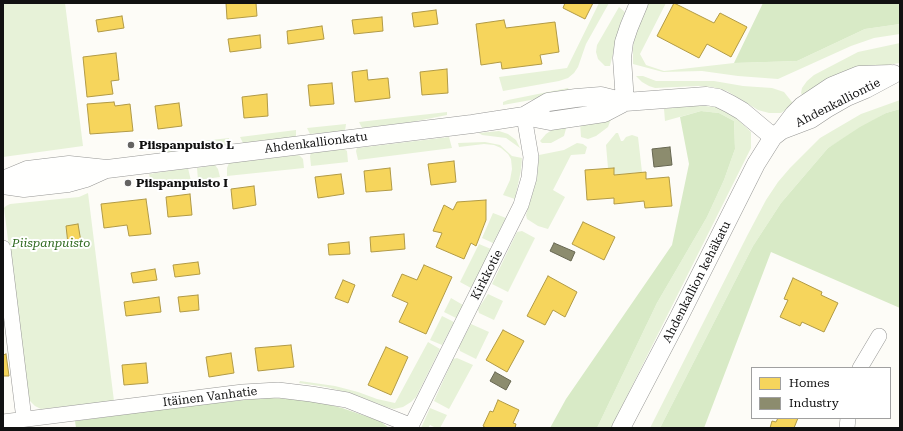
<!DOCTYPE html>
<html>
<head>
<meta charset="utf-8">
<style>
	body { margin:0 }
	#map { position:relative; width:903px; height:431px; overflow:hidden; background:#fdfcf7; font-family:"Roboto Serif",serif }
	canvas { display:block }
	.frame { position:absolute; inset:0; border:4px solid #111; pointer-events:none }
	.legend { position:absolute; left:751px; top:367px; width:140px; height:52px; box-sizing:border-box; background:#fff; border:1px solid #a0a0a0; margin:0; padding:5px 7px; list-style:none; font-size:12px; color:#111 }
	.legend li { display:flex; align-items:center; gap:8px; height:20px }
	.legend b { width:20px; border:1px solid #a0a0a0 }
</style>
</head>
<body>
<div id="map">
<canvas width="903" height="431"></canvas>
<div class="frame"></div>
<ul class="legend">
<li><b style="height:11px;background:#f6d55c"></b>Homes</li>
<li><b style="height:11px;background:#8c8c6e"></b>Industry</li>
</ul>
</div>
<script>
const context = document.querySelector('canvas').getContext('2d');
context.lineJoin = 'round';
function paint(path, color) {
  context.fillStyle = color;
  context.fill(path, 'evenodd');
}
function shape(rows) {
  const path = new Path2D();
  for (const r of rows) {
    path.moveTo(r[0], r[1]);
    for (let i = 2; i < r.length; i += 2) path.lineTo(r[i], r[i + 1]);
  }
  return path;
}
function stroke(path, color, width, dash) {
  context.strokeStyle = color;
  context.lineWidth = width;
  context.lineCap = dash ? 'butt' : 'round';
  context.setLineDash(dash || []);
  context.stroke(path);
}
function drawText(font, color, halo, rows, align = 'center') {
  context.font = font + ' "Roboto Serif",serif';
  context.lineWidth = 4;
  context.setLineDash([]);
  context.textBaseline = 'middle';
  context.strokeStyle = halo;
  context.fillStyle = color;
  for (const [text, x, y, turn = 0] of rows) {
    context.save();
    context.translate(x, y);
    context.rotate((+turn || 0) * Math.PI / 180);
    context.textAlign = isNaN(turn) ? turn : align;
    if (halo) context.strokeText(text, 0, 0);
    context.fillText(text, 0, 0);
    context.restore();
  }
}
const green = shape([
	[3,3,65,3,83,146,3,157],
	[599,3,609,3,586,44,578,67,574,73,568,78,559,81,503,91,499,77,567,68],
	[647,3,666,3,640,54,646,65,664,71,734,63,797,61,865,29,900,24,900,34,874,38,851,46,778,79,738,76,702,71,663,72,633,64,633,47,635,36,640,19],
	[619,7,625,12,620,25,610,66,605,66,598,59,596,52,597,45],
	[900,43,900,63,858,69,804,98,801,93,802,88,807,81,814,75,858,52],
	[636,76,643,76,656,81,714,81,743,86,772,88,784,92,792,102,793,105,781,113,769,113,758,110,727,91,712,87,698,86,655,88,649,86,642,82],
	[568,88,570,93,503,105,503,102,508,100],
	[900,100,900,109,886,113,828,148,781,203,753,246,660,428,650,428,747,236,766,200,778,182,790,168,820,138,861,114],
	[692,105,717,107,732,114,751,132,751,148,611,428,597,428,657,303,707,217,724,180,735,149,734,121,719,113,701,111,665,121,664,109],
	[447,112,447,115,412,122,362,128,359,122],
	[611,119,608,127,596,136,588,139,581,137,580,122],
	[346,124,345,131,310,134,307,128],
	[559,125,567,125,564,136,551,143,542,143,540,141,546,134],
	[296,130,296,137,243,143,240,137],
	[499,131,508,134,516,140,520,148,506,138,482,135,479,133],
	[616,133,618,133,621,141,623,141,626,137,632,135,638,137,642,172,614,175,614,168,608,168,606,145],
	[449,137,452,148,358,160,356,151,357,148],
	[229,138,228,145,160,153,159,146],
	[485,142,500,145,512,156,522,158,521,170,515,199,503,195,510,180,512,169,511,159,508,154,501,148,494,145,484,144,459,147,458,143],
	[577,143,583,144,587,147,585,154,571,155,553,190,565,197,548,229,538,226,527,219,526,215,537,178,539,155,564,150],
	[344,149,347,151,348,162,311,166,310,156,311,153],
	[299,155,303,159,304,168,227,176,227,168,229,163],
	[215,165,218,169,220,177,198,180,197,168],
	[188,168,191,181,152,186,149,174],
	[88,193,114,401,41,409,35,406,30,401,27,392,4,208,6,206,10,204,79,197],
	[493,213,506,218,493,243,482,238],
	[522,231,535,238,508,292,492,284,517,232],
	[479,244,491,249,471,288,460,282],
	[488,294,503,301,494,320,479,313,478,309],
	[451,298,463,305,456,318,444,312],
	[442,316,454,322,442,345,430,340],
	[471,324,489,332,476,359,460,351,459,347],
	[428,342,440,349,416,397,411,402,403,407,394,409,386,407,353,394,326,387,299,383,300,381,335,386,358,392,377,399,395,403],
	[457,358,473,365,449,409,434,401,453,359],
	[430,408,447,415,440,428,436,428,430,425,428,428,421,428]
]);
const forest = shape([
	[763,3,900,3,900,24,865,29,797,61,734,63],
	[900,109,900,308,771,252,704,428,660,428,753,246,781,203,828,148,860,127,886,113],
	[701,111,719,113,734,121,735,149,724,180,707,217,657,303,597,428,550,428,566,399,672,245,689,164,680,117],
	[263,398,306,399,342,408,380,421,389,428,76,428,75,421,189,406]
]);
const homes = shape([
	[226,3,256,3,257,16,227,19,226,3],
	[565,3,593,3,585,19,563,8,565,3],
	[674,3,714,23,720,13,747,27,731,57,707,44,699,58,657,36,674,3],
	[436,10,438,24,414,27,412,13,436,10],
	[122,16,124,28,98,32,96,20,122,16],
	[382,17,383,31,354,34,352,20,382,17],
	[504,20,506,28,555,22,559,52,540,55,542,64,502,69,501,62,481,65,476,24,504,20],
	[322,26,324,39,288,44,287,31,322,26],
	[260,35,261,48,230,52,228,39,260,35],
	[116,53,119,80,111,81,113,94,87,97,83,57,116,53],
	[447,69,448,93,422,95,420,72,447,69],
	[367,70,368,80,388,78,390,98,355,102,352,72,367,70],
	[332,83,334,104,310,106,308,85,332,83],
	[267,94,268,116,244,118,242,97,267,94],
	[114,102,115,106,130,104,133,131,90,134,87,104,114,102],
	[179,103,182,126,158,129,155,106,179,103],
	[454,161,456,182,431,185,428,164,454,161],
	[390,168,392,190,366,192,364,171,390,168],
	[614,168,614,175,646,172,646,179,669,177,672,206,645,208,644,201,614,204,614,198,587,200,585,170,614,168],
	[341,174,344,194,318,198,315,177,341,174],
	[254,186,256,205,233,209,231,189,254,186],
	[190,194,192,215,168,217,166,197,190,194],
	[146,199,151,234,129,236,127,225,104,228,101,204,146,199],
	[486,200,486,220,476,246,471,243,464,259,436,247,442,233,433,231,444,205,453,210,457,202,486,200],
	[583,222,615,237,604,260,572,244,583,222],
	[78,224,81,242,68,244,66,226,78,224],
	[404,234,405,249,371,252,370,237,404,234],
	[349,242,350,254,329,255,328,244,349,242],
	[198,262,200,274,175,277,173,265,198,262],
	[424,265,452,277,426,334,399,322,408,303,392,296,402,274,417,280,424,265],
	[155,269,157,280,133,283,131,273,155,269],
	[548,276,577,292,565,317,553,310,545,325,527,316,548,276],
	[793,278,822,292,821,295,838,303,824,332,802,322,800,326,780,317,788,300,784,299,793,278],
	[343,280,355,285,348,303,335,298,343,280],
	[198,295,199,310,180,312,178,297,198,295],
	[159,297,161,312,126,316,124,302,159,297],
	[503,330,524,341,507,372,486,360,503,330],
	[291,345,294,367,258,371,255,348,291,345],
	[386,347,408,357,391,395,368,385,386,347],
	[231,353,234,373,209,377,206,357,231,353],
	[6,354,9,376,3,376,3,355,6,354],
	[146,363,148,383,124,385,122,365,146,363],
	[498,400,519,410,513,423,516,424,515,428,486,428,483,426,490,411,493,412,498,400],
	[778,418,798,418,794,428,770,428,772,421,776,422,778,418]
]);
const industry = shape([
	[670,147,672,165,654,167,652,149,670,147],
	[554,243,575,252,571,261,550,251,554,243],
	[495,372,511,381,506,390,490,381,495,372]
]);
const minor = shape([
	[3,248,24,419],
	[860,368,879,336],
	[3,422,243,392,278,390,311,394,347,400,412,426],
	[410,428,521,205,529,178,531,157,524,116],
	[847,428,848,418]
]);
const tertiary = shape([
	[625,102,622,58,624,42,629,27,639,3],
	[524,116,548,102,576,98,601,96,625,102,706,96,718,98,730,104,742,111,773,137],
	[782,130,794,114,802,106,832,86,859,75,891,74],
	[3,180,27,170,69,165,107,169,472,124,524,116,550,121,604,113,625,102],
	[3,185,24,188,68,183,86,178,106,169],
	[621,428,679,317,756,164,773,137,782,130,811,119,826,109,847,97,866,89,894,74]
]);
const markers = [
	[131,145,4,"#646362"],
	[128,183,4,"#646362"]
];
const streetNames = [
	["Ahdenkalliontie",838,103,-27],
	["Ahdenkallionkatu",316,143,-7],
	["Kirkkotie",487,275,-63],
	["Ahdenkallion kehäkatu",697,282,-63],
	["Itäinen Vanhatie",210,397,-7]
];
const poiNames = [
	["Piispanpuisto L",139,145],
	["Piispanpuisto I",136,183]
];
const parkNames = [
	["Piispanpuisto",51,243]
];
paint(green, '#e7f2d8');
paint(forest, '#d8eac6');
paint(homes, '#f6d55c');
stroke(homes, '#b19a46', 1);
paint(industry, '#8c8c6e');
stroke(industry, '#676752', 1);
stroke(minor, '#979795', 16);
stroke(tertiary, '#979795', 19);
stroke(minor, '#fffffe', 15);
stroke(tertiary, '#fffffe', 18);
for (const [x, y, r, color] of markers) {
  const dot = new Path2D();
  dot.arc(x, y, r, 0, 2 * Math.PI);
  context.fillStyle = color;
  context.fill(dot);
  stroke(dot, '#fff', 1.5);
}
drawText('12px', '#111', '#fff', streetNames);
drawText('bold 12px', '#111', '#fff', poiNames, 'left');
drawText('italic 12px', '#306a20', '#fff', parkNames);
</script>
</body>
</html>
